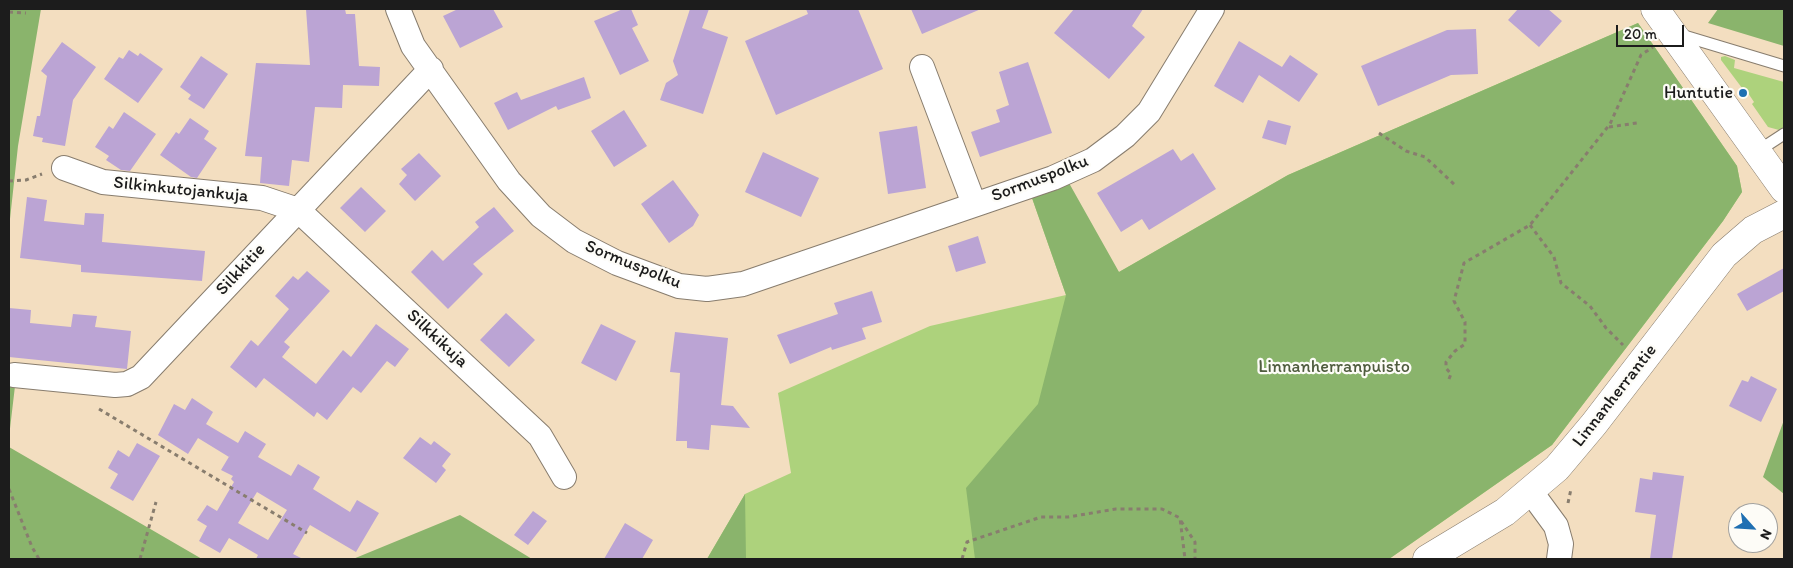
<!DOCTYPE html>
<html>
<head>
<meta charset="utf-8">
<style>
	body { margin:0 }
	#map { position:relative; width:1793px; height:568px; overflow:hidden; background:#f3dec0; font-family:Itim,sans-serif }
	canvas { display:block }
	.frame { position:absolute; inset:0; border:10px solid #1c1c1c; pointer-events:none }
	.north { position:absolute; left:1728px; top:503px; width:50px; height:50px; box-sizing:border-box; background:#fdfcf7; border:1px solid #a3a29f; border-radius:50%; rotate:116deg; font-size:14px; font-weight:700; line-height:20px; text-align:center; color:#1c1c1c }
	.north::after { content:''; display:block; margin:auto; width:18px; height:22px; background:#1f6fb2; clip-path:polygon(50% 0,100% 100%,50% 72%,0 100%) }
	.scale { position:absolute; left:1616px; top:25px; width:68px; height:22px; box-sizing:border-box; border:2px solid #1c1c1c; border-top:0; padding-left:6px; font-size:15px; line-height:18px; white-space:nowrap; color:#1c1c1c; -webkit-text-stroke:4px #fdfcf7; paint-order:stroke }
</style>
</head>
<body>
<div id="map">
<canvas width="1793" height="568"></canvas>
<div class="frame"></div>
<div class="north">N</div>
<div class="scale">20 m</div>
</div>
<script>
const context = document.querySelector('canvas').getContext('2d');
context.lineJoin = 'round';
function paint(path, color) {
  context.fillStyle = color;
  context.fill(path, 'evenodd');
}
function shape(rows) {
  const path = new Path2D();
  for (const r of rows) {
    path.moveTo(r[0], r[1]);
    for (let i = 2; i < r.length; i += 2) path.lineTo(r[i], r[i + 1]);
  }
  return path;
}
function stroke(path, color, width, dash) {
  context.strokeStyle = color;
  context.lineWidth = width;
  context.lineCap = dash ? 'butt' : 'round';
  context.setLineDash(dash || []);
  context.stroke(path);
}
function drawText(font, color, halo, rows, align = 'center') {
  context.font = font + ' Itim,sans-serif';
  context.lineWidth = 4.5;
  context.setLineDash([]);
  context.textBaseline = 'middle';
  context.strokeStyle = halo;
  context.fillStyle = color;
  for (const [text, x, y, turn = 0] of rows) {
    context.save();
    context.translate(x, y);
    context.rotate((+turn || 0) * Math.PI / 180);
    context.textAlign = isNaN(turn) ? turn : align;
    if (halo) context.strokeText(text, 0, 0);
    context.fillText(text, 0, 0);
    context.restore();
  }
}
const green = shape([
	[1638,23,1737,166,1742,192,1723,221,1552,445,1389,559,707,559,745,494,791,473,778,393,930,326,1066,295,1032,198,1119,272,1288,175],
	[1725,56,1735,60,1734,68,1784,82,1784,128,1779,130,1768,127,1752,104,1754,102,1744,87,1742,88,1721,60,1721,57]
]);
const forest = shape([
	[9,9,41,9,18,146,9,228],
	[1718,9,1784,9,1784,46,1708,23],
	[1638,23,1737,166,1742,192,1723,221,1552,445,1389,559,975,559,966,488,1038,404,1066,295,1032,198,1069,183,1119,272,1288,175],
	[9,386,15,386,9,437],
	[1784,420,1784,494,1763,477],
	[9,447,202,559,9,559],
	[745,494,746,559,707,559],
	[460,515,532,559,353,559]
]);
const building = shape([
	[306,9,345,9,346,14,355,14,359,66,380,67,379,86,343,85,342,108,315,107,309,162,292,160,289,186,260,183,262,157,245,156,256,63,310,65],
	[458,9,493,9,503,27,460,48,443,16],
	[623,9,631,9,638,25,632,28,649,61,620,75,594,21],
	[690,9,709,9,702,28,728,37,703,114,660,100,666,83,678,75,673,61],
	[806,9,858,9,883,69,776,115,745,41,808,14],
	[911,9,981,9,922,34],
	[1074,9,1143,9,1132,26,1145,37,1109,79,1054,33],
	[1518,9,1548,9,1562,21,1539,47,1508,20],
	[1476,29,1478,74,1451,75,1378,106,1361,66,1447,30],
	[1239,41,1282,67,1290,55,1318,74,1299,102,1259,75,1243,103,1214,86],
	[62,42,96,67,73,100,65,146,42,142,43,138,33,136,37,116,40,116,47,76,41,71],
	[129,50,138,56,140,53,163,69,138,103,104,79,119,57,123,59],
	[201,56,228,74,204,109,188,99,191,95,180,87],
	[1028,62,1052,133,980,157,971,132,1000,122,996,110,1009,105,999,72],
	[584,77,591,98,558,110,556,106,508,130,494,103,517,92,521,100],
	[624,110,647,146,614,167,591,131],
	[124,112,156,134,130,171,121,170,106,160,109,156,95,147,109,126,113,129],
	[190,118,209,131,204,139,217,148,197,178,191,177,160,155,176,132,179,134],
	[1268,120,1291,126,1286,145,1262,138],
	[917,126,926,188,888,194,879,132],
	[1173,149,1181,161,1193,153,1216,189,1149,230,1142,219,1121,232,1097,193],
	[763,152,819,178,801,217,745,192],
	[419,153,441,176,415,201,399,184,407,175,401,169],
	[673,180,699,215,693,226,669,243,641,204],
	[361,187,386,211,365,232,340,208],
	[27,197,47,200,44,221,84,225,85,213,104,214,102,242,205,251,202,281,81,272,81,265,20,258],
	[494,207,514,231,473,264,483,274,448,309,411,272,432,250,443,261,479,227,475,222],
	[978,236,986,263,956,272,948,246],
	[1784,268,1784,291,1747,311,1737,294],
	[307,271,330,291,284,342,290,347,282,357,316,384,343,350,351,357,376,324,409,349,395,367,387,361,361,393,353,387,327,420,317,412,314,417,264,378,256,388,230,367,251,340,258,346,289,309,275,296,293,276,298,280],
	[872,291,882,322,862,328,866,339,832,350,831,347,790,364,777,335,838,314,834,303],
	[9,308,31,310,30,323,71,327,73,314,97,316,95,327,131,331,127,369,9,357],
	[506,313,535,340,509,367,480,340],
	[601,324,636,341,616,381,581,363],
	[675,332,728,338,721,405,733,406,750,428,711,425,709,450,687,448,687,441,676,441,680,373,670,372],
	[1751,376,1777,389,1761,422,1729,406,1742,380,1748,382],
	[192,398,213,412,206,424,238,443,245,431,266,444,258,457,291,476,298,464,320,477,313,489,350,512,357,500,379,513,356,552,310,525,293,554,303,559,256,559,258,555,229,538,220,553,199,541,207,526,197,520,207,505,217,511,234,482,231,479,233,476,221,470,230,455,229,457,198,438,188,454,158,435,174,404,185,410],
	[257,492,287,510,268,540,238,523],
	[420,437,431,445,434,441,451,454,442,466,446,470,436,483,403,458],
	[137,443,160,456,133,501,110,488,118,474,108,468,118,450,129,457],
	[1653,472,1684,476,1672,559,1650,559,1656,515,1635,512,1640,478,1652,480],
	[533,511,547,521,528,545,514,535],
	[625,523,653,540,642,559,604,559]
]);
const path = shape([
	[9,12,26,13],
	[1609,127,1637,123],
	[1379,133,1406,151,1425,157,1455,185],
	[9,181,26,180,42,174],
	[1530,225,1554,257,1561,283,1590,306,1606,328,1623,345],
	[1449,379,1451,374,1446,368,1446,362,1455,351,1465,344,1465,322,1454,301,1464,263,1530,225,1610,124,1641,55,1653,47],
	[99,409,307,533],
	[9,489,32,547,39,559],
	[1568,503,1571,489],
	[1181,521,1195,542,1195,559],
	[140,559,156,502],
	[962,559,967,542,1041,517,1068,517,1116,509,1162,509,1180,518,1185,559]
]);
const lane = shape([
	[1681,35,1784,66],
	[1758,151,1784,134]
]);
const street = shape([
	[398,9,413,46,509,181,541,216,574,241,617,263,679,286,707,289,743,284,1053,178,1093,160,1125,136,1149,112,1212,9],
	[922,67,974,204],
	[64,168,103,182,262,198,298,210,540,436,564,477],
	[14,375,115,385,127,384,141,377,431,69],
	[1531,492,1556,526,1561,544,1559,559]
]);
const secondary = shape([
	[1655,9,1784,189],
	[1427,559,1505,512,1557,468,1594,424,1724,255,1753,230,1784,214]
]);
const markers = [
	[1743,93,5,"#1f6fb2"]
];
const poiNames = [
	["Huntutie",1733,93]
];
const streetNames = [
	["Sormuspolku",1040,179,-21],
	["Silkinkutojankuja",181,190,6],
	["Sormuspolku",633,265,22],
	["Silkkitie",241,270,-47],
	["Silkkikuja",437,339,43],
	["Linnanherrantie",1615,396,-52]
];
const parkNames = [
	["Linnanherranpuisto",1334,367]
];
paint(green, '#add27c');
paint(forest, '#8ab46c');
paint(building, '#bba4d4');
stroke(lane, '#887d6e', 13);
stroke(street, '#887d6e', 26);
stroke(secondary, '#887d6e', 29);
stroke(path, '#887d6e', 3, [4, 4]);
stroke(lane, '#fff', 11);
stroke(street, '#fff', 24);
stroke(secondary, '#fff', 28);
for (const [x, y, r, color] of markers) {
  const dot = new Path2D();
  dot.arc(x, y, r, 0, 2 * Math.PI);
  context.fillStyle = color;
  context.fill(dot);
  stroke(dot, '#fdfcf7', 2);
}
drawText('18px', '#1c1c1c', '#fdfcf7', poiNames, 'right');
drawText('18px', '#1c1c1c', '#fdfcf7', streetNames);
drawText('18px', '#4f5c3e', '#fdfcf7', parkNames);
</script>
</body>
</html>
